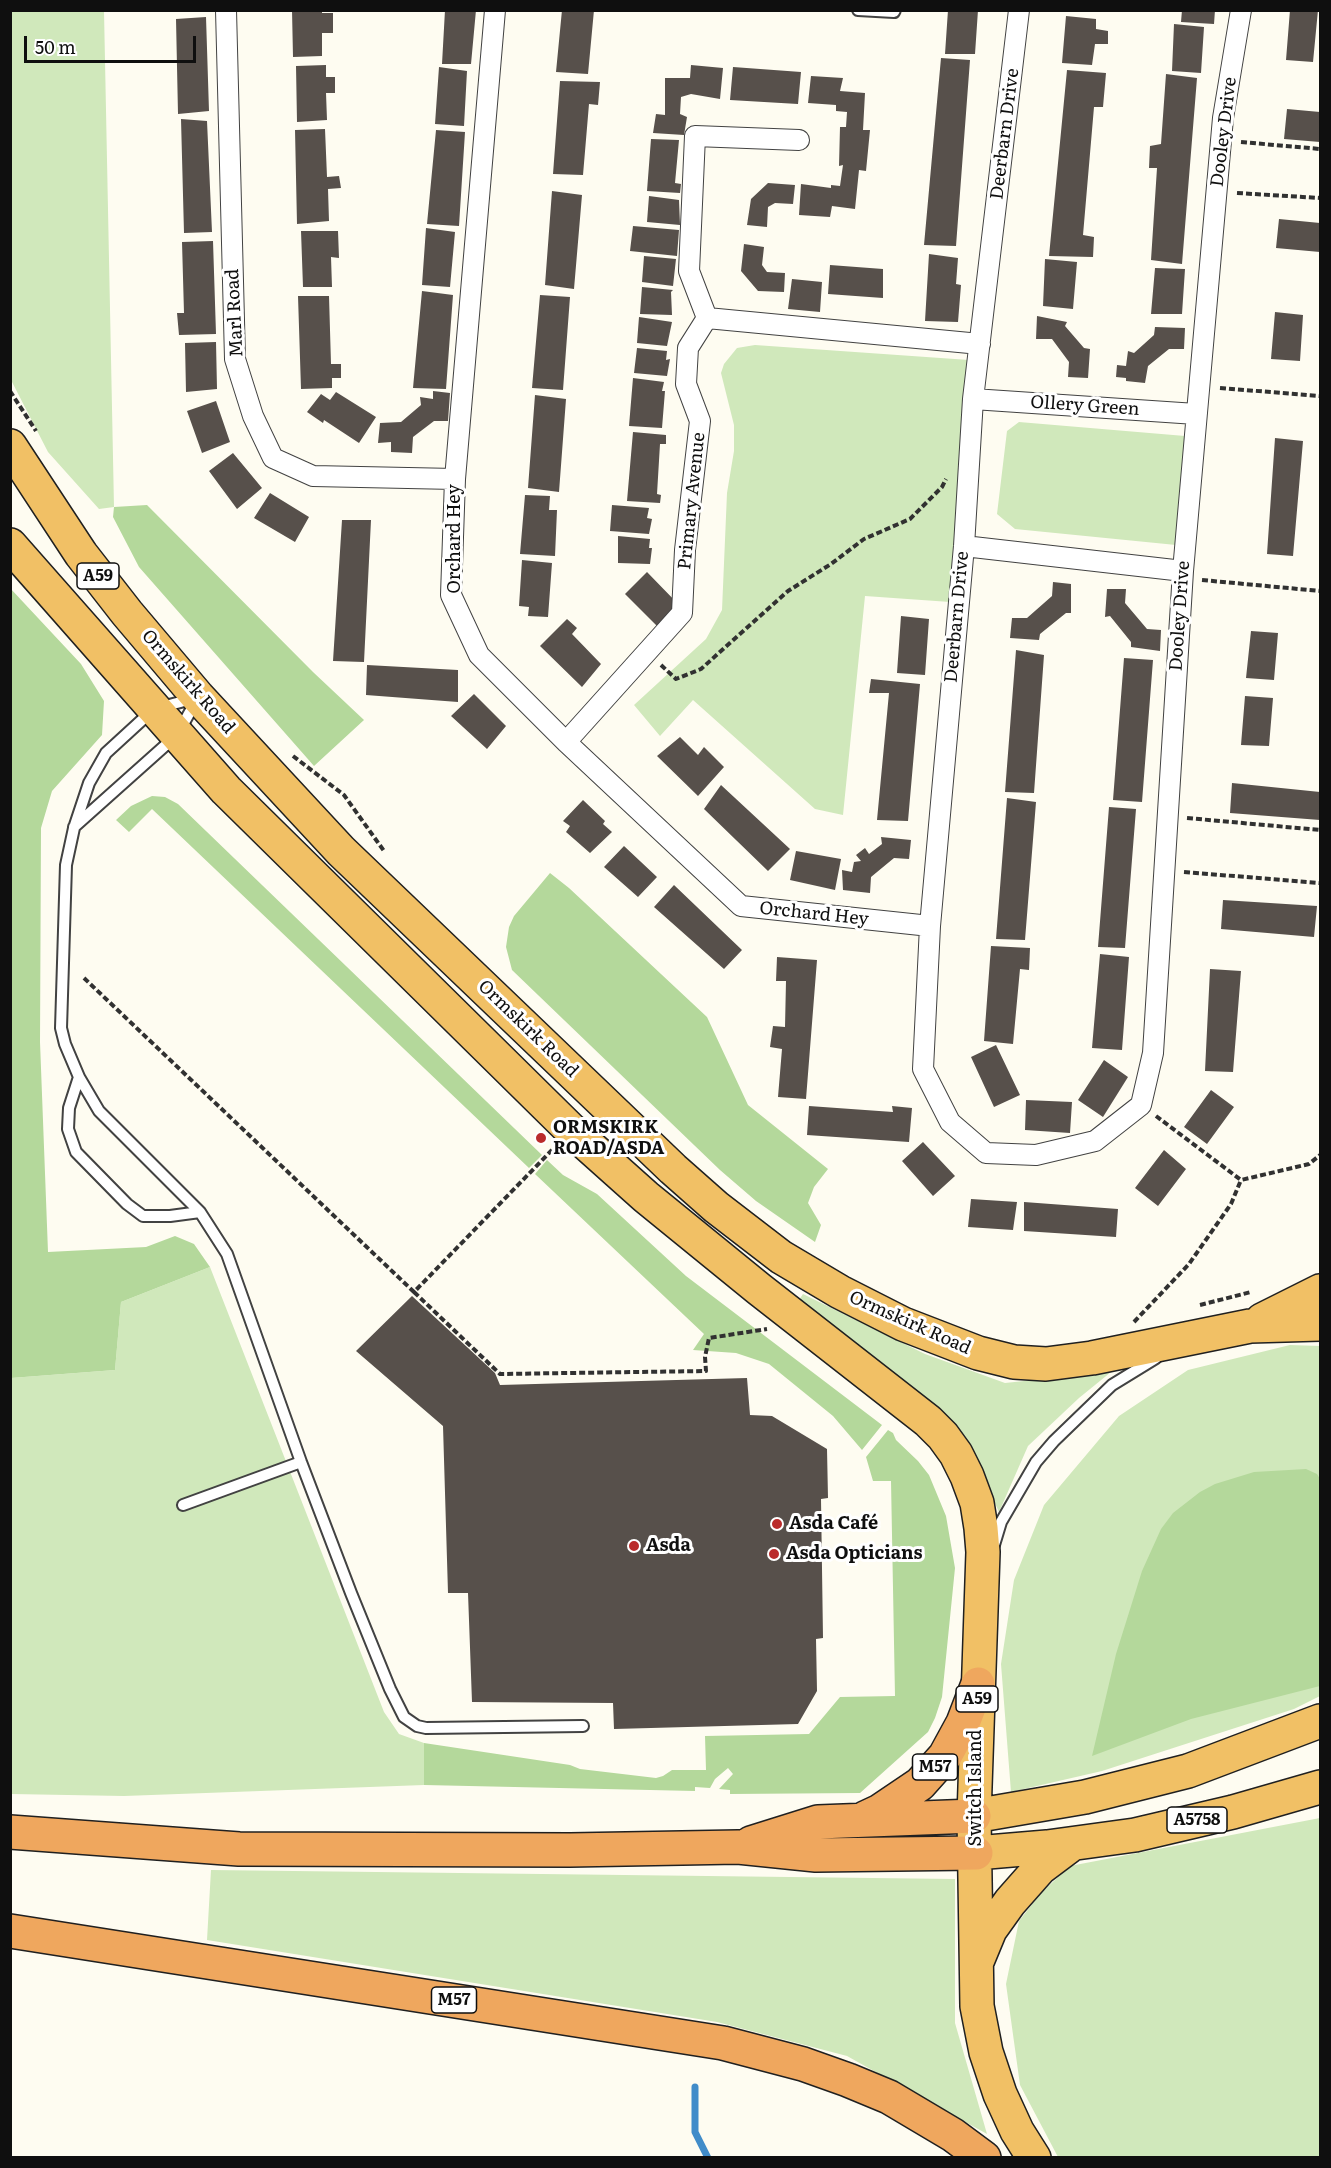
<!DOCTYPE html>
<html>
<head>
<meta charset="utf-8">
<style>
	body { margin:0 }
	#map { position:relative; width:1331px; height:2168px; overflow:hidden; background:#fefcf1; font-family:Literata,serif }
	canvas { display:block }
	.frame { position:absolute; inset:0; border:12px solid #0f0f0f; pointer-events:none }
	.scale { position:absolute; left:24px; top:36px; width:172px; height:27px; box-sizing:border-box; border:3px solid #0f0f0f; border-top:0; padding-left:8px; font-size:18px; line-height:21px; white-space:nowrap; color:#0f0f0f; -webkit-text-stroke:4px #fff; paint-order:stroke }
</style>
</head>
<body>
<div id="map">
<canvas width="1331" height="2168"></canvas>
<div class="frame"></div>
<div class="scale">50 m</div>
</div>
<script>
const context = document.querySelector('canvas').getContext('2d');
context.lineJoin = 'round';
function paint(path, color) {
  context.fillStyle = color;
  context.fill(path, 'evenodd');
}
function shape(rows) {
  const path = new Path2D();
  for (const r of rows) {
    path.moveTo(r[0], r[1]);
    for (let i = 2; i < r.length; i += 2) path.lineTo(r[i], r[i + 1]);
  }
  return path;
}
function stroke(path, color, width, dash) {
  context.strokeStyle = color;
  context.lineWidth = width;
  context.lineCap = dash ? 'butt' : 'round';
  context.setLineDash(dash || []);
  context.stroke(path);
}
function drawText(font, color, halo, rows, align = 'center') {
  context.font = font + ' Literata,serif';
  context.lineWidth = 6;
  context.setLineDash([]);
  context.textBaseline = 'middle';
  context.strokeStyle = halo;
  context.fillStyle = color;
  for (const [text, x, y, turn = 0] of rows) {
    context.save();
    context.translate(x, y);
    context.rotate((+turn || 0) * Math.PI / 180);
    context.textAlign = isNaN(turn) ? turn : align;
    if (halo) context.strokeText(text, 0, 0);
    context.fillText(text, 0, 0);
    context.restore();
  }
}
const green = shape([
	[11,10,104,11,114,507,99,509,48,452,11,380],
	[755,345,969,360,950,602,865,596,843,815,815,809,693,700,660,736,634,705,706,639,722,610,727,493,734,451,734,425,721,373,724,364,737,348],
	[1019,422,1185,436,1182,536,1176,545,1015,529,997,514,1007,431],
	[210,1267,384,1712,399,1734,424,1743,424,1785,124,1796,11,1794,11,1378,115,1370,121,1302],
	[803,1294,925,1354,1005,1383,1111,1372,1079,1398,1028,1446,999,1512,976,1462,795,1306],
	[1290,1345,1320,1346,1320,1696,1294,1709,1102,1771,1011,1792,1001,1664,1014,1580,1044,1505,1119,1416,1188,1370],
	[1320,1818,1320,2157,1058,2157,1020,2085,1006,1984,1019,1921,1041,1893,1070,1866],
	[211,1870,955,1879,955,2023,987,2134,847,2056,717,2022,207,1940]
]);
const forest = shape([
	[147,505,313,672,364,720,314,766,139,567,113,517,114,507],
	[10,588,81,664,104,701,102,735,52,791,41,828,40,1042,48,1252,146,1247,175,1236,194,1244,210,1267,121,1302,115,1370,11,1378],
	[152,796,165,797,178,804,542,1155,529,1168,152,809,129,832,116,820,131,806],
	[550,873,569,888,707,1017,748,1105,828,1169,814,1187,808,1203,821,1225,815,1242,756,1201,720,1170,512,970,506,947,509,927,514,916],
	[547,1160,563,1175,597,1194,686,1276,882,1425,862,1450,833,1416,769,1364,736,1353,693,1350,704,1334,535,1174],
	[888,1430,893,1433,896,1440,918,1461,929,1475,946,1516,955,1568,942,1697,935,1718,928,1732,860,1793,730,1794,730,1790,719,1789,733,1774,728,1768,715,1779,710,1788,695,1787,695,1791,424,1785,424,1743,570,1765,580,1769,656,1778,663,1776,672,1770,706,1770,705,1736,809,1734,840,1697,895,1696,891,1481,873,1481,866,1457],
	[1306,1469,1317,1474,1320,1479,1320,1686,1191,1719,1092,1756,1116,1654,1142,1571,1161,1529,1173,1513,1200,1492,1215,1484,1254,1472]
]);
const stream = shape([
	[695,2087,695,2132,708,2158]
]);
const building = shape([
	[292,10,322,10,322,13,333,13,333,33,322,33,322,56,293,57],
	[445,10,476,10,471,64,442,64],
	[562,10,594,10,588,74,556,72],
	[948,10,978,10,975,54,945,54],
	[1182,10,1215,10,1214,24,1181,22],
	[1290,10,1318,10,1313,62,1286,60],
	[1066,16,1096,19,1096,29,1108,31,1108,44,1095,44,1092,65,1062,63],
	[206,17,209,111,178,114,176,19],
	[1174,24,1204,27,1201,73,1172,71],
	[941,58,970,60,956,246,924,245],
	[326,65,326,77,335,77,335,93,326,93,327,120,297,122,296,66],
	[691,65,723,68,720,99,691,94,681,97,680,114,687,117,684,135,653,133,656,114,665,115,665,78,690,78],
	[439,67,467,71,464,126,435,124],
	[733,67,801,72,798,104,730,100],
	[1067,70,1106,73,1103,107,1094,107,1083,235,1094,237,1093,257,1049,256],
	[1166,74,1197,78,1182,264,1151,260,1157,168,1149,168,1150,146,1161,144],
	[811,76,843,78,840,91,865,93,863,130,870,130,866,171,859,170,855,209,832,206,830,217,799,215,801,184,831,188,831,185,840,186,843,165,839,166,840,127,846,127,847,112,836,111,836,105,808,103],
	[560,81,600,82,598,105,589,104,583,175,553,174],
	[1287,109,1320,112,1320,142,1284,139],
	[181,119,207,121,212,232,184,233],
	[325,129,327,177,339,176,341,188,328,189,329,221,297,224,295,130],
	[436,130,465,132,459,226,427,224],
	[651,139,679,140,675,183,681,184,680,193,647,191],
	[768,183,795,185,793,204,775,203,768,207,767,227,747,225,751,199],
	[552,191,582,195,574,289,545,285],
	[649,196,679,200,680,225,647,222],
	[1279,219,1320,223,1320,252,1276,248],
	[633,226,679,230,677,256,630,251],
	[426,228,455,232,450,287,422,285],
	[301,231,338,231,339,258,331,257,332,287,303,287],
	[213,241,216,334,179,335,177,313,184,313,182,242],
	[744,244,764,247,762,265,767,272,785,273,784,292,758,291,741,271],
	[929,254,958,258,956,284,961,285,958,322,925,321],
	[644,256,676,259,673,286,642,282],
	[1045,259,1077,262,1073,309,1043,306],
	[830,265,883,269,883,298,828,294],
	[1155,268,1185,269,1182,314,1151,314],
	[792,279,822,282,820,312,788,309],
	[642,287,673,290,671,292,672,315,640,314],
	[422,291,453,295,446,389,413,388],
	[540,295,570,297,563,390,532,388],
	[298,296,329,296,331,364,341,364,341,378,332,378,332,388,301,389],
	[1275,312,1303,315,1300,361,1271,359],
	[1037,316,1067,322,1065,326,1084,348,1090,349,1088,378,1068,377,1069,362,1052,339,1036,339],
	[639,317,672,322,667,346,637,343],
	[1155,327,1185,328,1184,349,1169,349,1148,366,1145,383,1126,381,1126,378,1116,377,1117,365,1126,366,1128,351,1134,353,1154,335],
	[216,342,217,389,186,392,185,343],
	[637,348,667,351,666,360,670,359,667,376,634,373],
	[633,378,664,382,662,391,665,391,662,428,629,426],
	[433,391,450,393,448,421,434,421,413,437,412,453,391,452,391,442,378,443,380,423,401,422,421,405,420,397,433,399],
	[336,392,376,417,359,443,324,420,323,423,307,412,321,394,330,400],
	[535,395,566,399,559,492,528,488],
	[216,401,230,442,202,453,187,411],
	[633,432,666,435,666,444,660,444,657,494,661,495,660,503,627,501],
	[1275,438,1303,441,1293,556,1267,554],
	[233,453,262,488,237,509,209,471],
	[270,493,309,517,295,542,254,518],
	[525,495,550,496,549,510,557,510,555,556,520,554],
	[612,505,649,508,647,518,652,519,649,534,610,531],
	[342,520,371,520,364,662,333,661],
	[618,536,650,539,649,548,652,548,650,564,618,563],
	[522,560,552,563,548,617,528,616,529,607,519,606],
	[647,572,680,606,658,627,625,594],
	[1053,582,1071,584,1071,613,1066,613,1040,634,1039,640,1010,638,1012,618,1027,618,1052,596],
	[1107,589,1126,589,1125,603,1147,629,1161,630,1160,651,1131,647,1131,642,1110,616,1105,617],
	[901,616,929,619,925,675,897,673],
	[567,619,577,628,572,634,601,664,582,687,540,646],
	[1251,631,1278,633,1274,680,1246,678],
	[1016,650,1044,655,1034,793,1005,792],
	[1124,658,1153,660,1142,802,1113,800],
	[367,665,458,670,458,702,366,695],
	[871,679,920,684,908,821,877,820,889,693,869,693],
	[474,694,506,726,487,749,451,716],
	[1245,696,1273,698,1269,746,1241,745],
	[680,737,698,755,704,747,724,767,698,796,657,756],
	[1232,783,1320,792,1320,820,1230,813],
	[721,785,790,849,768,871,704,809],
	[1007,798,1036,802,1025,940,996,939],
	[583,800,605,821,603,824,612,832,590,853,566,832,570,826,563,821],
	[1109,807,1136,809,1125,948,1098,947],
	[881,837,911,840,909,859,894,858,871,877,870,893,843,890,842,870,852,872,854,862,861,861,856,855,865,848,869,854,882,844],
	[624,846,657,877,638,897,604,867],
	[796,851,841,859,835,890,790,880],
	[674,885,742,950,724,969,654,907],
	[1223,900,1317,906,1314,937,1221,929],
	[991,946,1030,948,1029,970,1020,969,1013,1044,984,1041],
	[1100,954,1129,957,1122,1050,1092,1048],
	[777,957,817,960,806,1099,778,1097,782,1049,770,1047,773,1026,785,1027,786,981,776,981],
	[1210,969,1241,971,1233,1072,1205,1071],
	[996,1045,1020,1095,994,1107,971,1057],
	[1104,1060,1128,1077,1103,1117,1078,1100],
	[1211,1090,1234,1107,1207,1144,1184,1127],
	[1026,1100,1072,1102,1070,1133,1025,1130],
	[809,1106,893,1112,892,1106,912,1108,909,1142,807,1135],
	[923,1142,955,1176,933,1196,902,1161],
	[1164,1150,1186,1169,1158,1206,1135,1188],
	[971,1199,1017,1202,1013,1230,968,1227],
	[1024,1202,1118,1209,1116,1237,1024,1231],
	[412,1296,495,1373,500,1385,747,1378,750,1415,772,1416,827,1449,828,1498,821,1499,823,1638,816,1639,817,1691,798,1724,614,1729,613,1703,472,1702,468,1593,448,1593,443,1426,356,1351]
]);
const path = shape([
	[1241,142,1320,149],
	[1237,193,1320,198],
	[1220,388,1320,396],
	[10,391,36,431],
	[1202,580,1320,591],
	[661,665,676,679,701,669,788,591,831,564,864,539,910,519,942,487,946,479],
	[293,756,344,795,384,851],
	[1187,818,1320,830],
	[1184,872,1320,883],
	[84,978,414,1292,552,1150],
	[1156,1116,1241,1180,1309,1164,1320,1155],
	[414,1292,500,1374,706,1371,705,1357,709,1338,767,1329],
	[1200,1305,1251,1292],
	[1134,1322,1189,1264,1231,1204,1241,1180]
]);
const service = shape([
	[858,10,894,12,895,10],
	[192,699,154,709,106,753,89,783,74,828,66,865,61,1028,65,1044,79,1077,99,1111,200,1212,227,1254,301,1462,351,1593,390,1689,404,1717,417,1726,426,1728,583,1726],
	[74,827,177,735,196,701],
	[79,1077,69,1108,68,1129,76,1152,127,1204,143,1216,170,1216,200,1212],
	[183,1505,301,1462],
	[994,1545,1001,1522,1036,1462,1054,1441,1112,1385,1156,1358]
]);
const minor = shape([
	[226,10,235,359,253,416,273,458,313,476,455,479],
	[495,10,455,479,451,595,479,655,566,742,741,906,930,926],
	[1019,10,973,399,964,546,930,926,923,1069,950,1122,986,1153,1036,1155,1095,1141,1141,1105,1153,1053,1183,571,1223,118,1241,10],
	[707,318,689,271,695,136,799,140],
	[973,399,1196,414],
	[964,546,1183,571],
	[566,742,682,613,685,550,700,421,686,384,688,348,707,318,980,344]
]);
const trunk = shape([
	[10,446,81,554,127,613,198,697,341,851,673,1169,716,1207,781,1257,840,1292,903,1324,978,1353,1014,1362,1046,1364,1092,1358,1250,1326,1320,1324],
	[10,545,226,790,571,1130,646,1197,759,1289,928,1421,943,1436,956,1454,967,1476,977,1503,981,1528,983,1552,974,1816,977,2006,986,2052,1000,2094,1017,2131,1034,2158],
	[1262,1320,1320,1291],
	[974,1816,1085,1797,1188,1771,1320,1721],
	[976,1853,1047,1847,1135,1835,1233,1812,1320,1787],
	[978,1959,990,1930,1010,1902,1040,1868,1072,1844]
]);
const motorway = shape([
	[865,1818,880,1811,920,1784,945,1756,963,1723,978,1684],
	[10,1832,239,1849,570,1850,738,1847,816,1855,976,1853],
	[751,1843,818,1822,974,1816],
	[10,1931,723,2043,803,2064,848,2080,889,2097,953,2135,984,2158]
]);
const markers = [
	[541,1138,6,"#ba2b2b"],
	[777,1524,6,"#ba2b2b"],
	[634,1546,6,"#ba2b2b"],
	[774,1554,6,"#ba2b2b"]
];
const shields = [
	[98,576,42],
	[977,1699,42],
	[935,1767,45],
	[1197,1820,60],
	[454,2000,45]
];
const shieldNames = [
	["A59",98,576],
	["A59",977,1699],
	["M57",935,1767],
	["A5758",1197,1820],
	["M57",454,2000]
];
const streetNames = [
	["Dooley Drive",1224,132,-83],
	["Deerbarn Drive",1005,134,-83],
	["Marl Road",235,313,-93],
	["Ollery Green",1085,406,4],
	["Primary Avenue",692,501,-84],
	["Orchard Hey",455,539,-90],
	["Dooley Drive",1180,616,-86],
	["Deerbarn Drive",957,617,-85],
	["Ormskirk Road",188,682,49],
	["Orchard Hey",814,914,6],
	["Ormskirk Road",528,1029,44],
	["Ormskirk Road",910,1323,24],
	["Switch Island",976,1788,-90]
];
const poiNames = [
	["ORMSKIRK",553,1128],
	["ROAD/ASDA",553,1149],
	["Asda Café",789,1524],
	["Asda",646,1546],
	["Asda Opticians",786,1554]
];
paint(green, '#d0e8bb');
paint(forest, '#b4d89b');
stroke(stream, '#418cc9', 7);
paint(building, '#57504b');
stroke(service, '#424242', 14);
stroke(minor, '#424242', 22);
stroke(trunk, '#202020', 36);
stroke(motorway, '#202020', 36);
stroke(path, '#313131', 4, [6, 3]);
stroke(service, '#fff', 10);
stroke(minor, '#fff', 20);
stroke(trunk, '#f1c065', 33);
stroke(motorway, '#efa75e', 33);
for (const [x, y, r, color] of markers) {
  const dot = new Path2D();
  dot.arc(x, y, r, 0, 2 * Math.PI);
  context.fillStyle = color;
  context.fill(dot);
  stroke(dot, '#fff', 2);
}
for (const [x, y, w] of shields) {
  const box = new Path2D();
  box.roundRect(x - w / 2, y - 13, w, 26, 4.5);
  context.fillStyle = '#fff';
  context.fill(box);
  stroke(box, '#0f0f0f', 1.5);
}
drawText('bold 16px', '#0f0f0f', null, shieldNames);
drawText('18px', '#0f0f0f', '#fff', streetNames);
drawText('bold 18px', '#0f0f0f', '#fff', poiNames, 'left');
</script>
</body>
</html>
